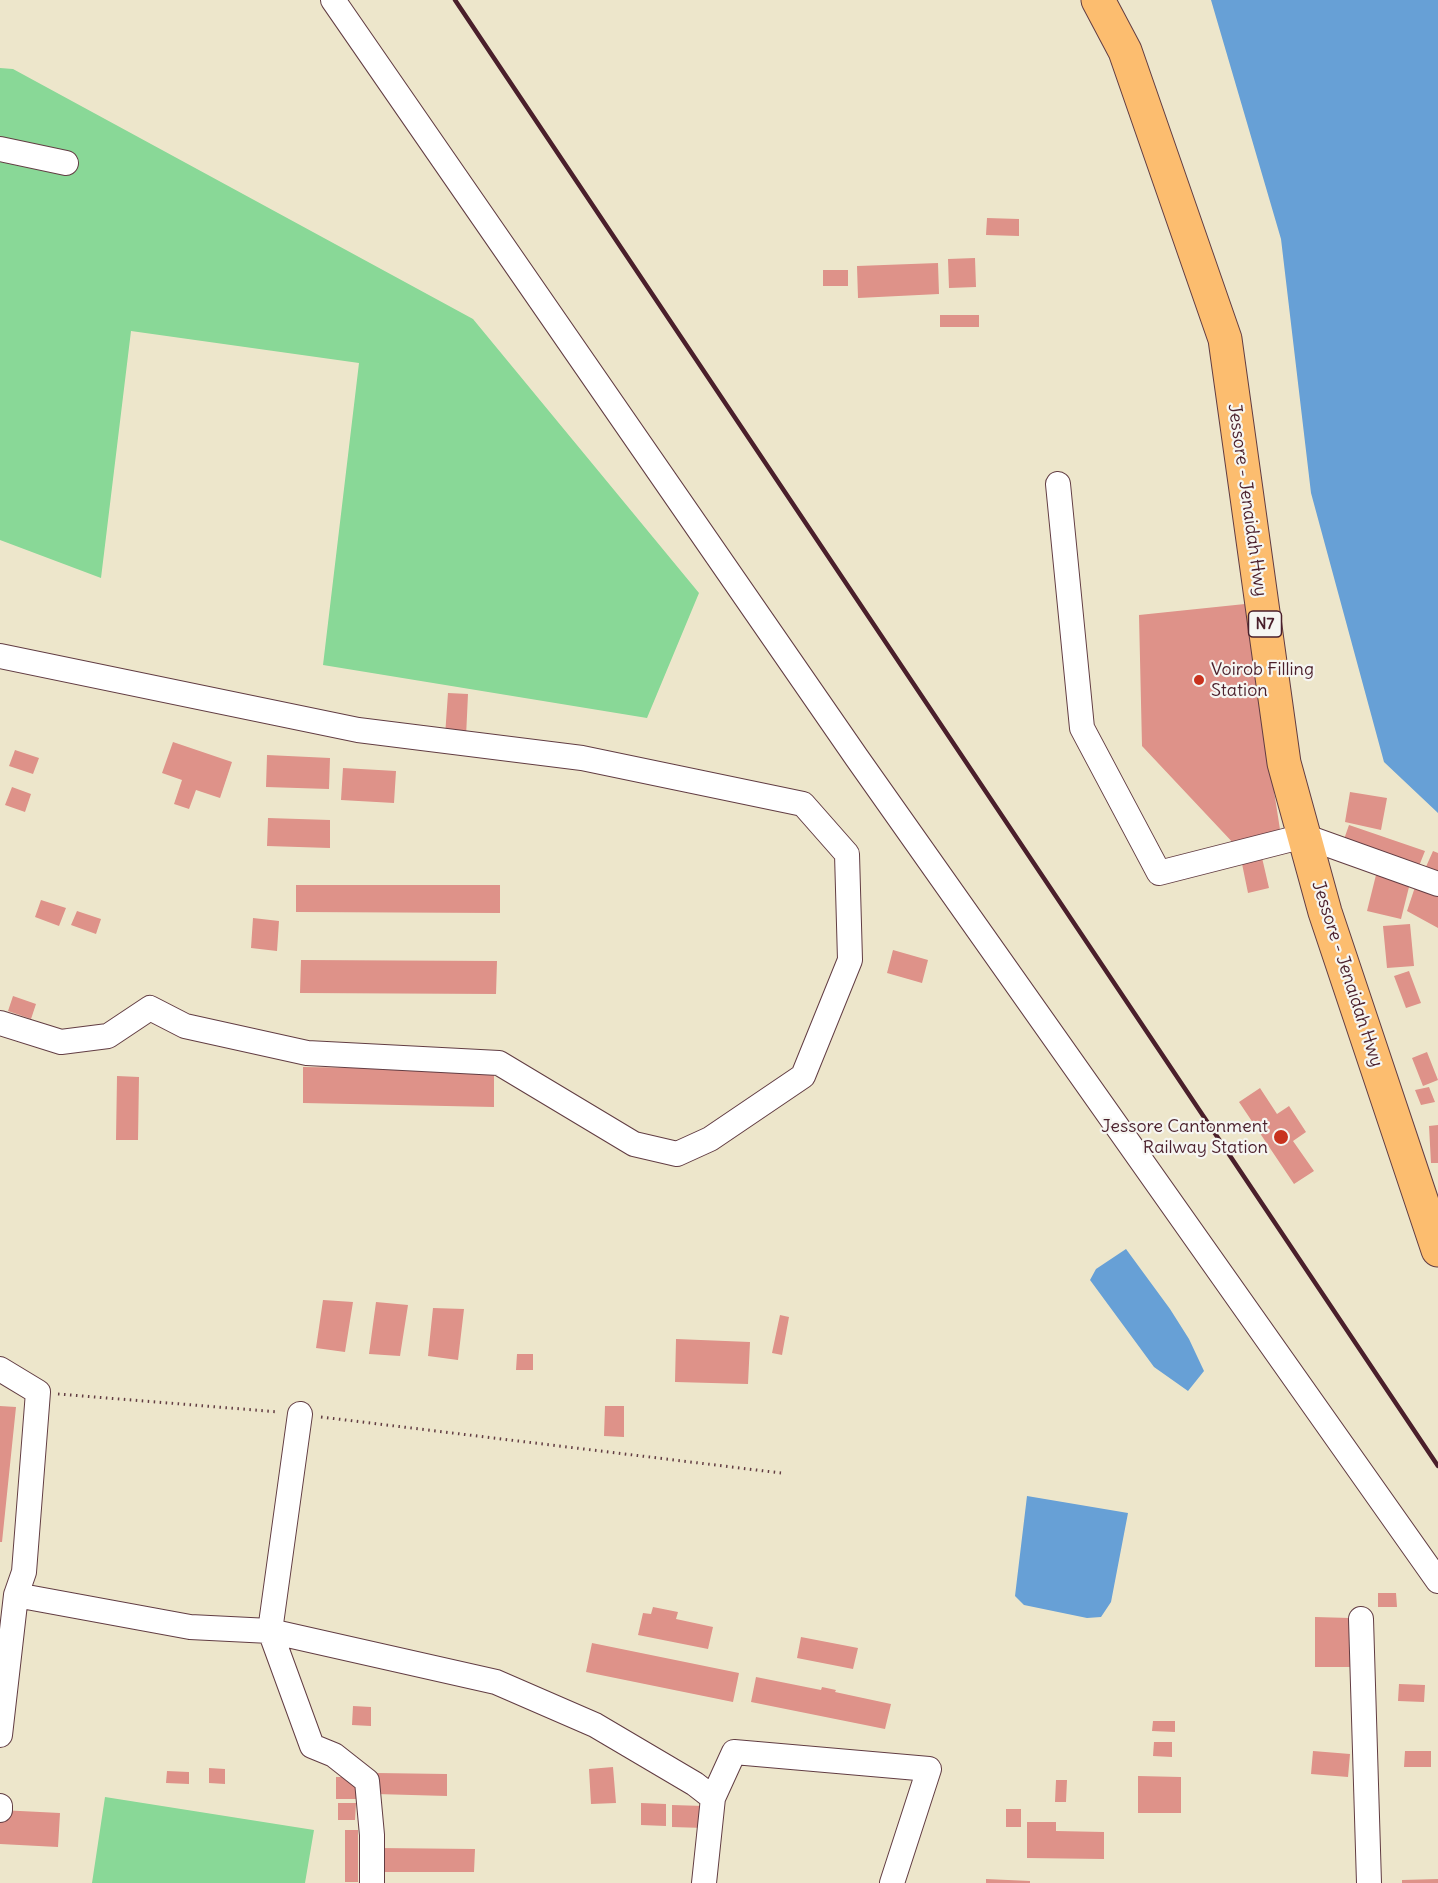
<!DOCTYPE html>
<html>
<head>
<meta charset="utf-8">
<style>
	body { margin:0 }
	canvas { display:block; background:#ede6cb }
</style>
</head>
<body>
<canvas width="1438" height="1883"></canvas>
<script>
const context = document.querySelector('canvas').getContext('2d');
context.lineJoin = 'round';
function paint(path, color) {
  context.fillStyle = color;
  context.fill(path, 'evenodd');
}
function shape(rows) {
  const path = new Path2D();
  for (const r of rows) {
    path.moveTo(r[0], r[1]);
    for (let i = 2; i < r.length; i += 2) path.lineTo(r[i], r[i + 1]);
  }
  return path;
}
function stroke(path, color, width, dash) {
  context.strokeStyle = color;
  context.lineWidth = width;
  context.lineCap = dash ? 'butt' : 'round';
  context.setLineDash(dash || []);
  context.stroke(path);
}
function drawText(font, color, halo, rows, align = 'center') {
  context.font = font + ' Delius,sans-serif';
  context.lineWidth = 4.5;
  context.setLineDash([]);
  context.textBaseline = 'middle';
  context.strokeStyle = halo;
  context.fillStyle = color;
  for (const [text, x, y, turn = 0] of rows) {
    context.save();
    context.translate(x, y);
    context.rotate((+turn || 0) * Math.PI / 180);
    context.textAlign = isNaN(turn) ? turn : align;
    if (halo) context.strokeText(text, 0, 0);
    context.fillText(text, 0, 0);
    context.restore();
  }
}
const green = shape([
	[0,68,13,69,473,319,699,593,647,718,323,665,359,363,131,331,101,578,0,540],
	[105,1797,314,1830,305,1883,92,1883]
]);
const water = shape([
	[1211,0,1438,0,1438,813,1384,762,1311,493,1281,239],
	[1126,1249,1170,1309,1189,1339,1204,1371,1188,1391,1154,1367,1090,1280,1096,1269],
	[1027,1496,1128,1513,1111,1602,1101,1617,1087,1618,1024,1605,1015,1596]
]);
const building = shape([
	[987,218,1019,219,1019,236,986,235],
	[975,258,976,287,949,288,948,259],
	[938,263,939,294,858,298,857,266],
	[823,270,848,270,848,286,823,286],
	[940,315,979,315,979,327,940,327],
	[1245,604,1281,836,1236,846,1142,746,1139,615],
	[448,693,468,694,466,737,445,736],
	[173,742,232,762,220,798,196,790,189,809,174,804,182,780,162,773],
	[15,750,39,758,33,774,9,766],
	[267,755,330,758,329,789,266,787],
	[343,768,396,771,394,803,341,800],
	[12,787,31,794,25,812,5,805],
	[1350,792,1387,798,1381,830,1345,822],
	[268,818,330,820,330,848,267,846],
	[1349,825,1425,851,1417,871,1342,845],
	[1260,849,1269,888,1248,893,1240,854],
	[1433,851,1438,853,1438,876,1425,869],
	[1377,871,1411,879,1401,919,1367,911],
	[1417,881,1438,891,1438,928,1407,911],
	[296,885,500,885,500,913,296,912],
	[41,900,66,908,59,926,35,917],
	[77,911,101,919,96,934,71,925],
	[253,918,279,921,277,951,251,948],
	[1410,924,1414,966,1387,968,1383,926],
	[893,950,928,960,922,983,887,973],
	[301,960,497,961,496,994,300,993],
	[1409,971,1421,1003,1406,1008,1394,976],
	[13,996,36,1004,31,1019,8,1011],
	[1427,1052,1438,1080,1423,1086,1412,1058],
	[303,1067,494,1070,494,1107,303,1103],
	[117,1076,139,1077,138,1140,116,1140],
	[1429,1087,1435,1102,1421,1105,1415,1090],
	[1260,1088,1277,1114,1289,1106,1306,1132,1293,1141,1314,1171,1294,1184,1239,1102],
	[1438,1125,1438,1163,1431,1163,1429,1126],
	[323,1300,353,1302,345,1352,316,1348],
	[376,1302,408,1305,400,1356,369,1354],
	[433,1308,464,1309,458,1360,428,1356],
	[780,1315,789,1317,782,1355,772,1353],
	[676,1339,750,1342,748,1384,675,1382],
	[517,1354,533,1354,533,1370,516,1370],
	[0,1406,16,1407,2,1542,0,1542],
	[605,1406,624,1406,624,1437,604,1436],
	[1378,1593,1396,1593,1397,1607,1378,1607],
	[653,1607,678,1612,676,1619,713,1627,708,1649,638,1635,643,1613,651,1614],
	[1315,1617,1350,1618,1350,1667,1315,1667],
	[801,1637,858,1648,853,1669,797,1658],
	[592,1643,739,1673,733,1702,586,1672],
	[756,1677,821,1690,822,1687,836,1690,835,1692,891,1704,885,1729,751,1702],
	[1399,1684,1425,1685,1424,1702,1398,1701],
	[353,1706,371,1707,371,1726,352,1725],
	[1153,1721,1175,1721,1175,1732,1152,1731],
	[1154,1742,1172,1742,1172,1757,1153,1756],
	[1313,1751,1350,1754,1348,1777,1311,1774],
	[1405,1751,1431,1751,1431,1767,1404,1767],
	[613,1767,616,1803,591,1804,589,1769],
	[209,1768,225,1769,225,1784,209,1783],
	[167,1771,189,1772,189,1784,166,1783],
	[376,1773,447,1774,447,1796,376,1794],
	[1138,1776,1181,1777,1181,1813,1138,1813],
	[336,1777,356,1777,356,1799,336,1799],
	[1056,1780,1067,1780,1066,1802,1055,1802],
	[338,1803,356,1803,355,1820,338,1820],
	[641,1803,666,1804,666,1826,641,1825],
	[672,1805,704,1806,704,1828,672,1827],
	[1006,1809,1021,1809,1021,1827,1006,1827],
	[0,1810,60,1813,58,1847,0,1844],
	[1027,1822,1056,1822,1056,1831,1104,1832,1104,1859,1027,1858],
	[345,1830,358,1830,358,1882,345,1882],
	[378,1848,475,1849,474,1872,378,1872],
	[986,1879,1030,1881,1030,1883,986,1883],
	[1438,1879,1438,1883,1402,1883,1402,1880]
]);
const path = shape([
	[58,1394,279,1412],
	[321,1417,781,1473]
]);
const minor = shape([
	[333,0,857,758,1438,1581],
	[0,149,66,163],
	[1058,484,1082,728,1159,873,1304,836,1438,884],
	[0,656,358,730,582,758,803,804,847,854,850,960,803,1076,710,1139,677,1154,634,1144,499,1063,307,1053,185,1026,150,1008,108,1036,61,1042,0,1023],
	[0,1369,38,1392,24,1572,16,1595,190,1627,270,1631,300,1414],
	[1361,1619,1369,1883],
	[0,1735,16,1595],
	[713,1798,734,1752,929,1769,892,1883],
	[0,1806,0,1810],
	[372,1883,372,1835,367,1781,334,1755,312,1746,270,1631,496,1682,595,1725,695,1784,713,1798,704,1883]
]);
const highway = shape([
	[1098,0,1125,51,1225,339,1284,763,1325,912,1438,1250]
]);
const rail = shape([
	[455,0,1438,1466]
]);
const markers = [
	[1199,680,6,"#c8321e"],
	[1281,1137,8,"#c8321e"]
];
const shields = [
	[1265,624,33]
];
const shieldNames = [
	["N7",1265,624]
];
const streetNames = [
	["Jessore - Jenaidah Hwy",1247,500,82],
	["Jessore - Jenaidah Hwy",1347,974,72]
];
const poiNames = [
	["Voirob Filling",1211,670],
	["Station",1211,691],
	["Jessore Cantonment",1268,1127,"right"],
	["Railway Station",1268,1148,"right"]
];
paint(green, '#89d897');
paint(water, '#67a0d6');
paint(building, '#de9289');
stroke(minor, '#623d43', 26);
stroke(highway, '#623d43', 35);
stroke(path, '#623d43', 3, [1.5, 4.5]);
stroke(minor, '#fff', 24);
stroke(highway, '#fcbd6f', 33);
stroke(rail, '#4a1f2b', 4.5);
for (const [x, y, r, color] of markers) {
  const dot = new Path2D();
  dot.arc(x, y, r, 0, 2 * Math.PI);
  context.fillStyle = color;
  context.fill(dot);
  stroke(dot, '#f6f6f2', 2);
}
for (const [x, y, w] of shields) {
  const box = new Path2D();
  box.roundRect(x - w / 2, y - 13, w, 26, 4.5);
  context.fillStyle = '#f6f6f2';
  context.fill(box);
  stroke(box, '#4a1f2b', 1.5);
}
drawText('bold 16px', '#4a1f2b', null, shieldNames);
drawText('18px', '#4a1f2b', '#f6f6f2', streetNames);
drawText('18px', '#4a1f2b', '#f6f6f2', poiNames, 'left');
</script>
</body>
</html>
